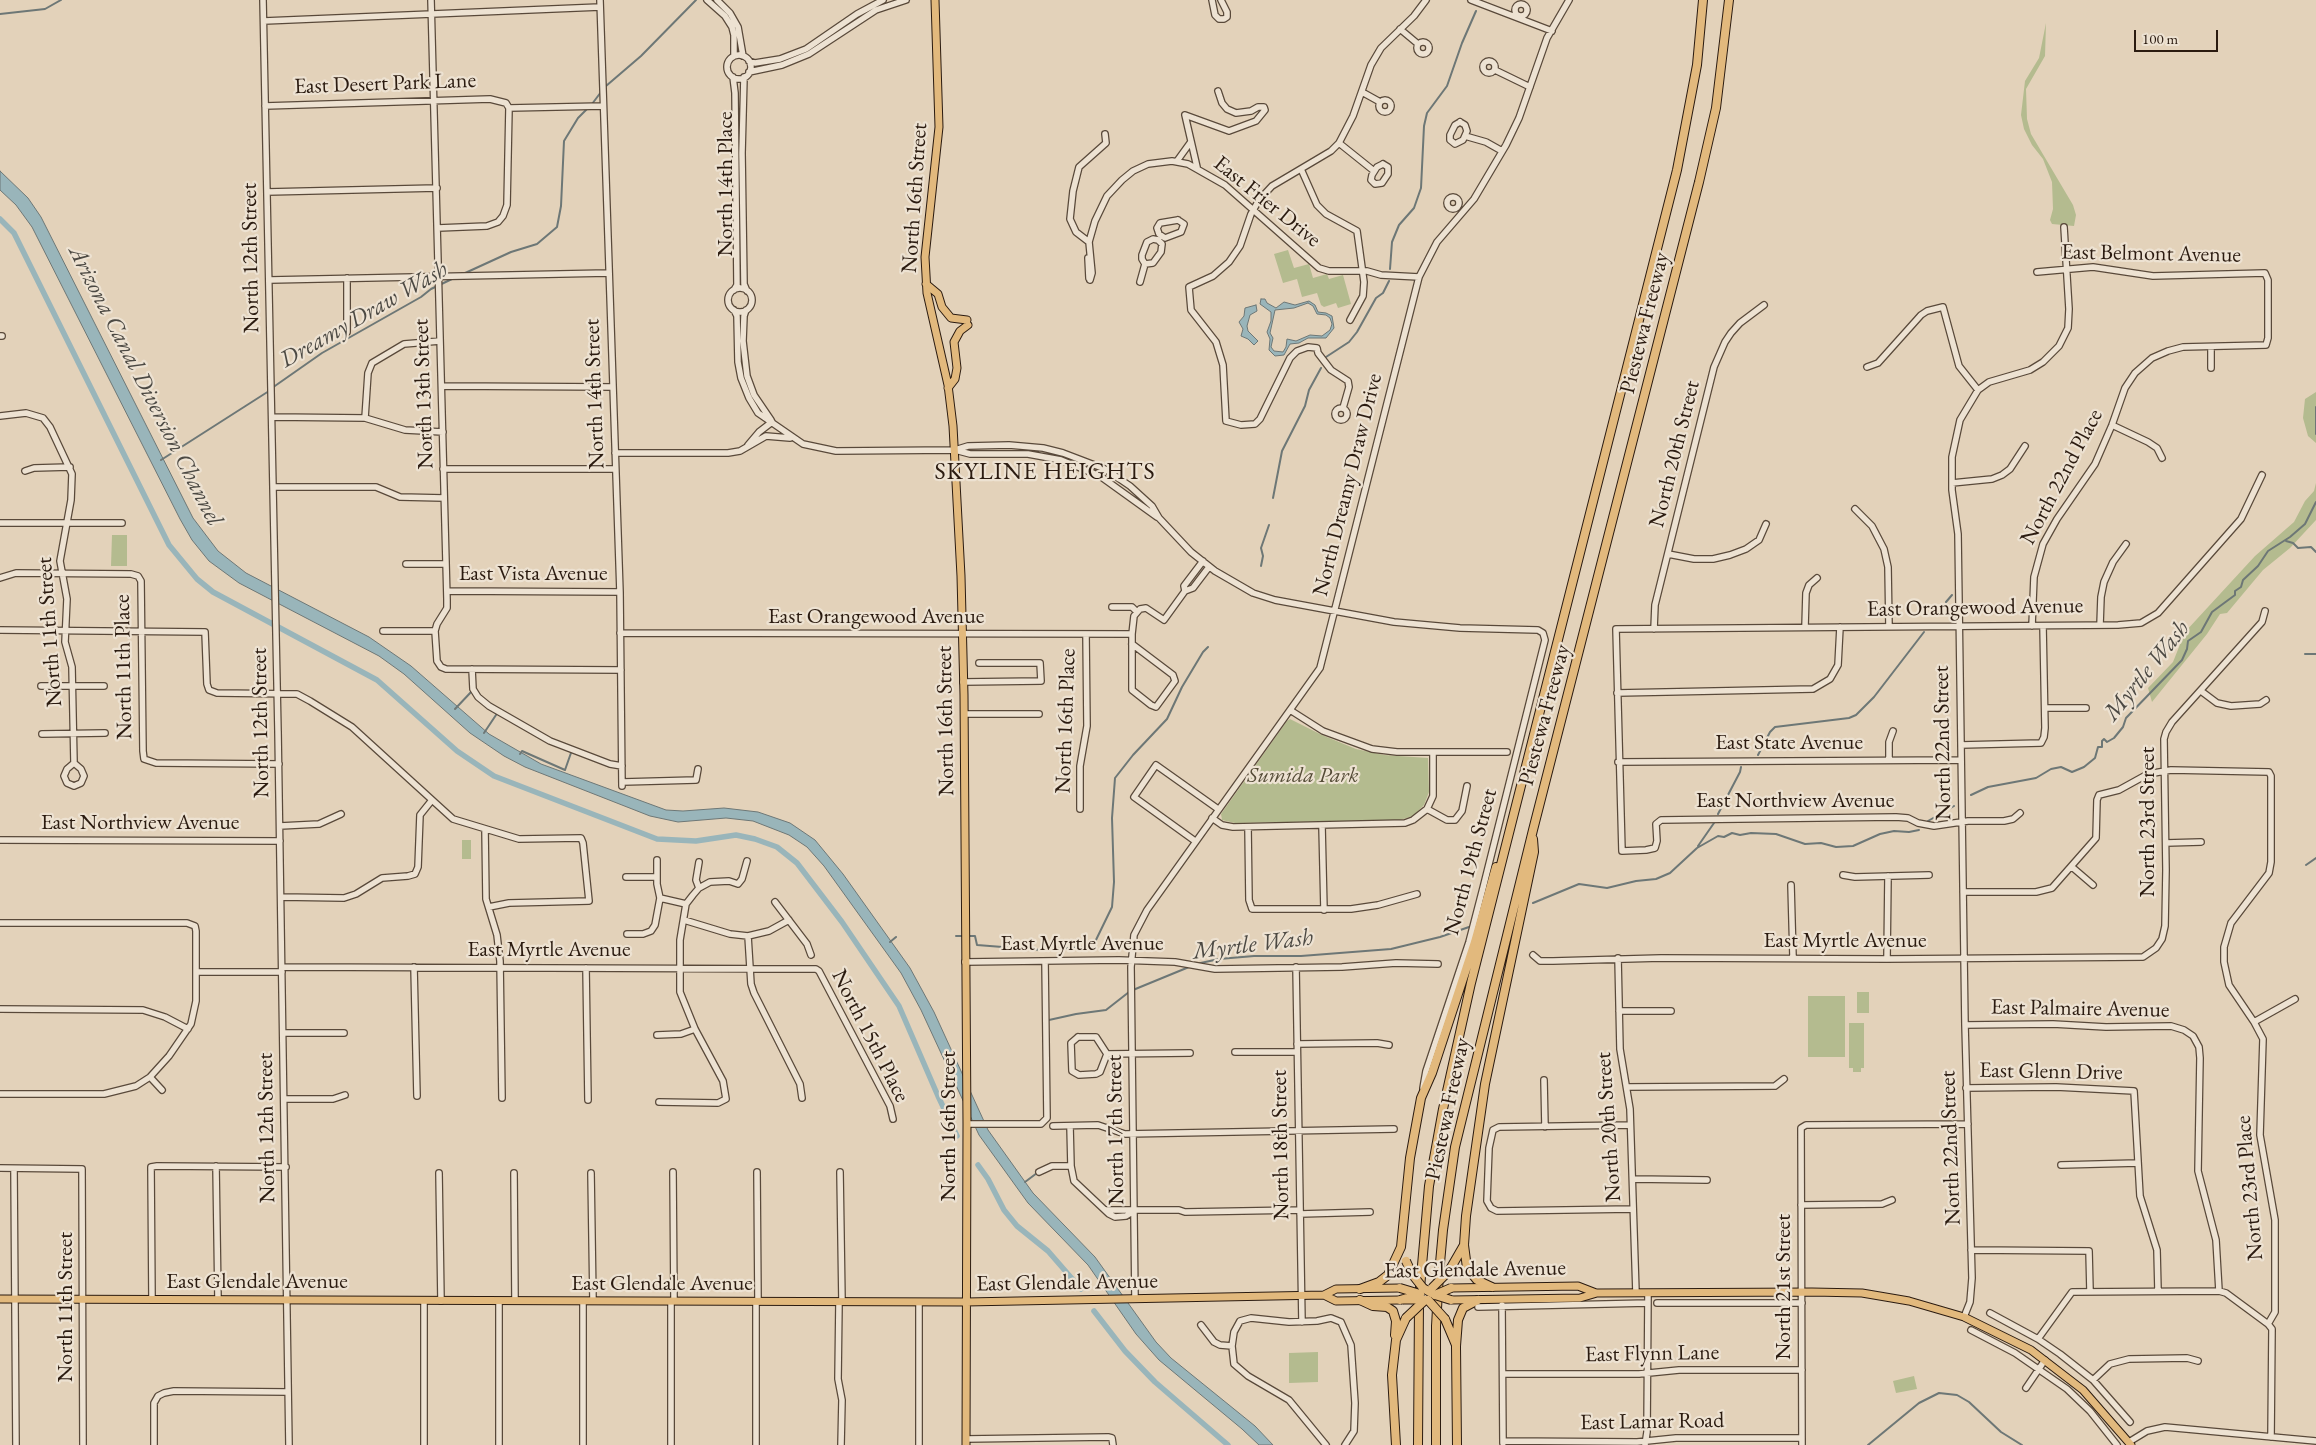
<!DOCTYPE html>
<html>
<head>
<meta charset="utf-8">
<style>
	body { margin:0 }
	#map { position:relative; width:2316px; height:1445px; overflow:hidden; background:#e3d2ba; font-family:"EB Garamond",serif }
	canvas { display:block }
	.scale { position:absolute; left:2134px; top:30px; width:84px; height:22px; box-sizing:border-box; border:2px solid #2b1b10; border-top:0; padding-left:6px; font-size:15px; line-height:18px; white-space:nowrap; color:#2b1b10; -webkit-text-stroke:4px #ede2d2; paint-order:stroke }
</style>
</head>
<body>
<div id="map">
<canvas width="2316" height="1445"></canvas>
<div class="scale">100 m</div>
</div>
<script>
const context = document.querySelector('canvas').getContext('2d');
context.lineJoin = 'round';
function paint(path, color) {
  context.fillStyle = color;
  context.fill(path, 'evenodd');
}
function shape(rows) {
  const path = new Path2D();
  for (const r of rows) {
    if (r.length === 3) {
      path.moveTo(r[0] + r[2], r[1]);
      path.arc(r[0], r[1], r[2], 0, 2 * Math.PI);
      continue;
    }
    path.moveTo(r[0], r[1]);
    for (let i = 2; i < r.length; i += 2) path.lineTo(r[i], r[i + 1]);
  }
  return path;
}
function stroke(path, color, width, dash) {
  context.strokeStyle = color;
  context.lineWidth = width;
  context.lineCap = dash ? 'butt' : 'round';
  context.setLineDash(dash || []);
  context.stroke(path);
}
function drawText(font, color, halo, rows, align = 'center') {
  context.font = font + ' "EB Garamond",serif';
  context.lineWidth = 4.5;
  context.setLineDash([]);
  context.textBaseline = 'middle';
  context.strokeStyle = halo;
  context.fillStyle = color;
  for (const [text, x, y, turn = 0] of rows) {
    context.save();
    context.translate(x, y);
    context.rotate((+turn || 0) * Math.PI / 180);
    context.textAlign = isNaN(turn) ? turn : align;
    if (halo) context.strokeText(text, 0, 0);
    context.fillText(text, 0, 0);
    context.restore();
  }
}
const green = shape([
	[2046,23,2045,56,2026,89,2027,119,2031,134,2073,205,2076,215,2074,226,2052,224,2050,220,2053,209,2052,182,2043,159,2032,145,2024,129,2021,115,2025,81,2039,58],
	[1288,250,1294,268,1309,264,1313,278,1327,274,1329,279,1343,275,1351,304,1338,308,1336,303,1324,307,1321,305,1317,293,1302,297,1297,279,1283,283,1274,254],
	[2316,392,2316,443,2308,436,2303,418,2305,399],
	[2316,483,2316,520,2290,548,2263,570,2227,613,2220,614,2207,634,2152,702,2148,688,2173,662,2185,632,2255,556,2294,522,2305,501,2314,491],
	[112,535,127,535,127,566,111,566],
	[1290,719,1322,735,1356,749,1384,755,1428,758,1429,792,1424,805,1413,816,1400,820,1235,823,1222,820,1221,814,1287,721],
	[462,840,471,840,471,859,462,859],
	[1857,992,1869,992,1869,1013,1857,1013],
	[1808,996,1845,996,1845,1057,1808,1057],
	[1849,1023,1864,1023,1864,1068,1861,1068,1861,1072,1853,1072,1853,1068,1849,1068],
	[1318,1352,1318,1382,1289,1383,1289,1353],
	[1914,1376,1917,1389,1896,1393,1893,1381]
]);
const water = shape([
	[0,171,28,198,41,217,193,518,218,551,246,573,369,637,411,666,489,734,541,764,666,810,683,811,724,808,758,812,790,823,815,840,843,874,910,968,934,1012,988,1130,1033,1193,1095,1257,1156,1342,1171,1358,1255,1426,1273,1445,1259,1445,1242,1429,1159,1360,1136,1334,1088,1265,1028,1203,979,1135,921,1010,901,973,824,866,807,847,789,835,753,821,726,818,678,822,650,816,525,767,504,756,470,733,404,674,379,656,239,583,209,561,192,540,180,519,32,227,16,205,0,190,0,171],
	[1261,299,1265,299,1267,303,1276,308,1284,302,1295,305,1309,301,1315,305,1318,312,1326,313,1332,316,1334,328,1326,338,1308,338,1299,343,1290,344,1284,355,1275,356,1269,350,1270,339,1267,332,1271,321,1271,312,1260,304,1261,299],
	[1308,303,1313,306,1317,314,1326,315,1330,318,1332,324,1330,330,1322,336,1310,335,1296,341,1287,339,1286,347,1283,352,1274,351,1271,347,1273,338,1270,333,1275,310,1294,308,1308,303],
	[1256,305,1257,311,1250,315,1247,326,1248,331,1258,341,1254,345,1248,339,1241,336,1243,329,1239,322,1244,316,1245,308,1256,305]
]);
const stream = shape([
	[0,14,45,9,61,0],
	[606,86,641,56,696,0],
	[592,104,601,92],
	[1390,269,1392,242,1399,225,1414,208,1421,188,1424,126,1427,113,1447,86,1462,43,1476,11],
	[463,274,511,252,537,244,557,227,561,206,564,141,578,118,587,109],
	[1326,357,1349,342,1357,332,1376,298,1383,293,1389,281],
	[272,388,322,353,421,297,431,289,452,279],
	[2316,407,2316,434],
	[161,460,269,391],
	[1273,498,1282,451,1305,406,1309,390,1321,368],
	[2286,541,2293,543,2298,548,2311,547,2316,552],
	[1261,566,1263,556,1261,548,1269,525],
	[1946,602,1952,595],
	[2305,654,2316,654],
	[455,709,472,691],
	[484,733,498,712],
	[520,754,522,751,565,770,572,750],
	[1758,755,1770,732,1775,727,1849,718,1856,715,1874,697,1924,632],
	[1971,795,1988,787,2036,778,2051,769,2061,767,2072,772,2084,767,2095,758,2098,747,2102,747,2102,741,2104,739,2107,742,2114,738,2123,727,2126,718,2182,660,2187,649,2188,641,2201,632,2212,612,2235,595,2235,591,2241,587,2243,580,2258,566,2268,551,2290,537,2305,524,2316,502],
	[1718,814,1740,772,1741,767],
	[1928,821,1954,806],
	[1698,846,1714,823],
	[2306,865,2316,858],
	[1533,903,1579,884,1607,888,1636,881,1656,879,1670,873,1697,848,1718,836,1724,837,1732,833,1740,835,1751,833,1776,834,1805,844,1821,843,1836,847,1853,846,1880,834,1894,831,1909,832,1919,830],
	[956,936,964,936],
	[968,936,975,936,977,945,1041,950,1084,947,1094,944,1112,907,1114,882,1112,818,1115,778,1133,755,1167,719,1182,687,1203,652,1208,647],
	[890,942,896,937],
	[1196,964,1219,959,1254,956,1301,956,1391,949,1440,937,1469,927],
	[1133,990,1189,967],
	[1049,1020,1076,1014,1106,1010,1129,992],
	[1025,1182,1037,1173],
	[1868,1445,1919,1403,1939,1393,1957,1395,1969,1402,2001,1432,2022,1445]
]);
const canal = shape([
	[0,219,14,233,169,545,197,579,213,592,377,680,457,751,494,776,657,839,696,841,736,835,755,839,777,847,797,863,842,922,899,1006,938,1096,957,1136],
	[978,1165,988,1179,1004,1210,1017,1226,1048,1251,1081,1289],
	[1094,1311,1125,1351,1155,1382,1228,1445]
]);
const minor = shape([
	[263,0,278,731,289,1445],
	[431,0,447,599,447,608,437,624,435,631,437,661,441,667,446,669,621,670],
	[600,0,620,592,622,786],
	[707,0,725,16,732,27,734,35,734,56],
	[717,0,730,13,738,27,743,56],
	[1212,0,1215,15,1219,19,1224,19,1227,17,1227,12,1221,0],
	[1471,0,1552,31],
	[1521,10,6],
	[264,21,600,7],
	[1400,29,1418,44],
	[1423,48,6],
	[739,67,12],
	[1489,67,6],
	[749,61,755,63,780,59,806,49,857,14,883,0],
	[1495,70,1530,87],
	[749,72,782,65,809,54,876,10,906,0],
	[733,77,735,93,737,285,734,290],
	[744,77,742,153,744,284,747,291],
	[1362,92,1380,102],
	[1385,106,6],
	[265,106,490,99,506,103,509,108,507,205,503,216,498,222,487,226,438,228],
	[509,108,603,106],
	[1460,122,1465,125,1467,131,1463,140,1455,144,1450,140,1450,135,1455,125,1460,122],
	[1465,136,1486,142,1502,151],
	[1339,143,1374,171],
	[1177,161,1190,143],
	[1383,164,1388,167,1388,174,1382,183,1375,184,1371,180,1372,175,1377,167,1383,164],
	[1197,167,1185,115,1229,131,1256,121,1265,110,1264,107,1258,107,1251,111,1236,113,1227,109,1222,103,1218,91],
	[1301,169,1317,205,1326,214,1357,231,1364,282,1363,296,1350,320],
	[267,192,437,188],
	[1453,203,6],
	[1178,220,1184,224,1181,232,1165,238,1159,234,1157,228,1160,223,1178,220],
	[1089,242,1076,232,1070,219,1073,191,1079,167,1106,143,1105,134],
	[1088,258,1089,278],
	[1145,264,1153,263,1161,252,1162,244,1158,240],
	[347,278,347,332],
	[270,280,608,273],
	[1090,280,1092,273,1089,242,1095,221,1107,196,1122,180,1133,171,1148,164,1172,161,1188,164,1225,185,1319,268,1329,271,1367,271,1381,275,1419,277],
	[1140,282,1145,264,1142,259,1142,255,1147,242,1153,239,1158,240],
	[740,300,12],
	[734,310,737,316,738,362,741,378,749,398,758,413,803,444,836,451,955,450,968,446,1009,445,1043,448,1063,453,1105,469,1130,486,1152,506,1159,518,1191,552,1215,571,1253,593,1275,600,1394,622,1460,628,1538,630,1543,633,1545,640,1483,888,1469,942,1426,1071,1423,1088],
	[746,310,744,316,743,341,747,376,754,395,771,420],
	[0,336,2,336],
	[2211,347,2211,368],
	[1867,367,1878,363,1921,315,1927,311,1943,307,1959,366,1978,390],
	[442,386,613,387],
	[1341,414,6],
	[1343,408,1349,387,1348,381,1331,370,1318,353,1317,348,1308,347,1297,351,1290,358,1260,419,1255,424,1241,425,1226,421,1223,365,1216,342,1191,310,1189,287,1213,276,1229,262,1240,246,1251,214,1259,200,1272,186,1331,151,1339,143,1353,116,1371,65,1381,48,1414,16,1426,0],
	[0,416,26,413,43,418,50,427,72,474,71,500,60,561,67,599,65,642,72,667,74,763],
	[272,417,365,418,405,430,443,432],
	[365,418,368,373,372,363,404,344,440,341],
	[2112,425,2148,442,2157,448,2162,458],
	[748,445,759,432,772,422],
	[955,450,970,454,1028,454,1061,460,1100,476,1157,517],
	[615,453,728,453,740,451,766,436,790,438],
	[443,469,615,469],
	[25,471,34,468,70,467],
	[1952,483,1992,479,2002,475,2010,469,2025,446],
	[274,487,376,487,400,497,444,498],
	[1855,509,1872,526,1884,549,1888,567,1889,627],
	[0,523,122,523],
	[1668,554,1694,559,1713,559,1730,555,1746,549,1759,540,1766,524],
	[406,564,446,564],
	[0,578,16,573,131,574,138,576,141,581,143,751,144,759,156,763,279,764],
	[447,591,620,592],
	[1185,591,1193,588,1209,567],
	[1112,607,1132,607,1137,612],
	[2100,625,2101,597,2104,582,2113,562,2126,544],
	[2032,626,2034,577,2043,544,2057,519,2095,464,2112,425,2125,388,2135,373,2152,358,2168,351,2183,347,2266,345,2268,338,2268,280,2265,273,2153,276,2093,267,2037,272],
	[1805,627,1806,593,1809,585,1817,578],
	[1654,629,1655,605,1714,367,1725,342,1731,333,1740,323,1764,305],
	[0,630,205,632,207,684,209,690,217,693,297,694,310,701,352,727,453,819,519,839,581,838,583,843,589,901,509,903,489,907],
	[383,631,435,631],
	[620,633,1132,634],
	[1132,644,1173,675,1175,681,1156,707,1151,705,1132,690,1132,634,1134,616,1140,609,1146,608,1164,620,1185,591,1184,586,1203,561],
	[472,669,473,689,478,697,489,706,550,741,610,764,622,766],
	[963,682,1041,681,1040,663,979,663],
	[41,686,104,686],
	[2201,691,2217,703,2231,706,2260,704,2266,700],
	[1617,693,1813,689,1830,679,1838,665,1840,627],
	[2045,708,2086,708],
	[1290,710,1323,731,1372,749,1397,752,1507,752],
	[964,714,1039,714],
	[42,734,105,733],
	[1961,745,2041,743,2044,737,2045,728,2043,626],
	[1889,760,1889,742,1893,731],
	[1618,762,1961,760],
	[74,763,81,769,84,776,81,783,74,786,67,783,64,776,67,769,74,763],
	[623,782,696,780,698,769],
	[1080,809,1080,766,1087,726,1086,634],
	[1427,809,1447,820,1455,820,1462,811,1467,786],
	[2020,813,2013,819,2004,821,1968,821,1934,826,1918,823,1908,818,1896,817,1661,820,1656,824,1657,841,1655,848,1646,850,1622,851,1616,629,2118,625,2141,623,2158,613,2241,519,2262,475],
	[1212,818,1222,825,1233,827,1405,823,1413,820,1427,809,1433,796,1433,752],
	[280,826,319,824,341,814],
	[1322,826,1324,910],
	[1248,827,1249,900,1252,909,1351,909,1378,905,1417,894],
	[485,829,486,899,497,935,500,961,502,1098],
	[0,840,280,841],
	[1195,841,1134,797,1156,765,1218,809],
	[2166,843,2201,842],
	[699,862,696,880,699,888],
	[2072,867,2093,885],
	[1843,875,1855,877,1929,875],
	[626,877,657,877],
	[1791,885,1793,957],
	[1963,892,2036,892,2052,888,2096,838,2097,800,2099,795,2119,790,2148,774,2171,770,2269,772,2271,776,2271,862,2269,873,2231,923,2224,947,2224,962,2229,985,2254,1022,2263,1039,2260,1135,2275,1220,2275,1312,2268,1324],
	[281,897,344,898,356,894,382,878,408,876,415,874,418,867,420,815,432,800],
	[660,898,686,904],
	[775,902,807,944,811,955],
	[684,920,730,934,748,936,769,931,789,920],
	[0,923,187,923,195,926,196,931,196,1001,191,1024,169,1056,150,1077,136,1086,104,1094,0,1094],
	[627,934,643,934,651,931,655,925,660,898,657,884,657,860],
	[748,936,751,984,754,993,800,1084,802,1098],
	[1533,955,1540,961,1553,961,1661,958,1887,959,2143,957,2156,948,2162,939,2165,926,2166,870,2164,739,2166,732,2172,722,2262,622,2265,611],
	[1618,958,1620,1049,1630,1109,1636,1293],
	[1887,959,1888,876],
	[965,962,1119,960,1175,962,1215,969,1342,967,1396,963,1438,964],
	[282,967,816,969,819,971,890,1106,893,1119],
	[414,967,417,1096],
	[1296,967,1302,1322],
	[586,968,588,1100],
	[196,972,282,972],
	[0,1009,143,1010,165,1017,188,1029],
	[1619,1011,1671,1011],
	[2254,1022,2295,999],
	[1965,1025,2053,1024,2106,1027,2171,1026,2184,1030,2193,1036,2199,1047,2200,1058,2198,1171,2216,1240,2219,1291],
	[283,1033,344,1033],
	[657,1035,681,1034,695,1029],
	[1078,1037,1096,1037,1107,1054,1100,1072,1096,1074,1079,1075,1072,1071,1071,1043,1078,1037],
	[1297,1044,1377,1043,1389,1045],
	[1235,1052,1297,1052],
	[1107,1054,1190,1053],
	[150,1077,162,1090],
	[1544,1080,1545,1127],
	[1627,1087,1775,1086,1784,1079],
	[1966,1088,2056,1087,2134,1091,2140,1196,2157,1250,2158,1291],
	[284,1099,333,1099,345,1095],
	[659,1102,718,1103,726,1099,723,1081,695,1029,680,992,680,940,686,904,693,895,699,888,710,882,729,881,738,884,742,879,747,861],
	[967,1124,1041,1124,1047,1118,1045,961],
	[1630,1125,1499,1127,1493,1130,1489,1148,1487,1201,1491,1208,1497,1211,1633,1209],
	[1053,1126,1098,1125,1125,1134,1394,1129],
	[1070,1126,1071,1166,1074,1181,1109,1214,1115,1217,1126,1216,1134,1211],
	[2061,1165,2138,1163],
	[216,1166,218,1300],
	[0,1168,82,1169,83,1445],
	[14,1169,16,1445],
	[673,1172,674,1301],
	[757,1172,758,1302],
	[840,1172,842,1302],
	[1039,1172,1052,1166,1071,1166],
	[439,1173,441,1301],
	[514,1173,515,1301],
	[591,1173,593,1301],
	[1633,1179,1707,1180],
	[1801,1205,1882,1204,1892,1200],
	[1106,1210,1179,1210,1185,1212,1300,1210],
	[1300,1214,1370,1212],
	[1971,1250,2089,1251,2090,1291],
	[1135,1299,1131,967,1134,935,1147,910,1320,668,1419,277,1437,242,1474,199,1506,145,1519,118,1547,38,1569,0],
	[152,1300,151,1167,157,1166,286,1167],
	[583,1301,583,1445],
	[839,1302,838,1379,842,1400,841,1445],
	[1657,1303,1802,1303],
	[1502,1305,1503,1443],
	[1478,1307,1648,1303],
	[1990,1313,2038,1339,2060,1354,2093,1380,2130,1422],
	[1964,1317,1970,1302,1972,1278,1965,1025,1958,534,1952,490,1952,457,1960,420,1978,390,1989,382,2030,370,2043,362,2059,346,2068,328,2069,309,2064,227],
	[1201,1325,1214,1342,1220,1345,1232,1346],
	[1971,1330,2015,1353,2067,1389,2090,1411,2117,1445],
	[2038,1339,2072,1292,2219,1291,2226,1293,2268,1324,2272,1329,2271,1437],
	[1503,1374,1639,1374,1679,1370,1802,1370],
	[2093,1380,2110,1364,2129,1359,2187,1358,2198,1361],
	[2026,1388,2045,1360],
	[966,1439,1108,1437,1112,1438,1113,1445],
	[1503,1441,1637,1442,1676,1438,1802,1438],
	[2129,1442,2147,1431,2165,1427,2316,1441],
	[154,1445,154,1403,158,1396,164,1393,174,1391,287,1392],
	[424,1445,424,1301],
	[499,1445,499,1301],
	[671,1445,671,1301],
	[756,1445,756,1302],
	[919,1445,919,1302],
	[1326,1445,1289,1400,1248,1376,1234,1364,1232,1346,1234,1332,1240,1321,1251,1318,1289,1322,1317,1321,1331,1318,1341,1322,1351,1345,1355,1403,1354,1431,1345,1445],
	[1645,1445,1647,1432,1648,1293],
	[1802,1445,1801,1128,1806,1125,1968,1124]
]);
const major = shape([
	[935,0,939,127,925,257,927,293,948,385,953,426,961,576,964,695,967,1124,966,1445],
	[926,284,938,294,942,307,951,318,967,320],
	[948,388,955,379,957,368,954,342,960,331,968,325],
	[1451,1288,1578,1286,1596,1293],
	[1324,1295,1336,1301,1400,1300],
	[0,1299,966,1302,1324,1295,1336,1289,1400,1288],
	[1451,1300,1580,1298,1597,1293,1812,1292,1862,1293,1909,1301,1964,1317,2031,1350,2083,1390,2131,1445]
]);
const highway = shape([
	[1449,1271,1464,1245],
	[1492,1287,1477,1280,1467,1268,1464,1245,1466,1216,1485,1084,1534,852,1533,839],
	[1420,1288,1429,1186,1443,1109,1471,983,1677,170,1697,65,1703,0],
	[1423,1288,1435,1295],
	[1360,1289,1379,1282,1388,1275,1401,1247,1410,1158,1421,1098,1432,1073,1475,942,1496,867],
	[1360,1300,1373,1306,1387,1307,1393,1311,1396,1321,1395,1335],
	[1445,1319,1456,1345],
	[1396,1445,1392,1375,1396,1340,1406,1318],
	[1418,1445,1419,1302],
	[1436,1445,1436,1326,1439,1274,1443,1230,1455,1147,1533,830,1699,182,1716,108,1729,0],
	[1457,1445,1456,1346,1458,1320,1463,1308,1478,1300]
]);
const majorBridge = shape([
	[1403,1300,1425,1300]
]);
const highwayBridge = shape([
	[1406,1261,1412,1274,1423,1288],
	[1400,1288,1420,1294],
	[1432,1288,1449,1271],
	[1435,1295,1451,1288],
	[1435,1295,1451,1300],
	[1400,1300,1420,1294],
	[1428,1300,1445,1319],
	[1406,1318,1425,1300]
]);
const streetNames = [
	["East Desert Park Lane",385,84,-2],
	["North 14th Place",726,184,-90],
	["North 16th Street",915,198,-86],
	["East Frier Drive",1267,202,39],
	["East Belmont Avenue",2151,254,1],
	["North 12th Street",251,258,-91],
	["Piestewa Freeway",1645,323,-76],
	["North 13th Street",424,394,-92],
	["North 14th Street",595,394,-92],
	["North 20th Street",1675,454,-76],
	["North 22nd Place",2062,477,-62],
	["North Dreamy Draw Drive",1348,485,-76],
	["East Vista Avenue",533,574],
	["East Orangewood Avenue",1975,608,-1],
	["East Orangewood Avenue",876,617],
	["North 11th Street",50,632,-94],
	["North 11th Place",124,667,-91],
	["Piestewa Freeway",1545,715,-75],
	["North 16th Street",946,721,-91],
	["North 16th Place",1066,721,-88],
	["North 12th Street",261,723,-91],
	["East State Avenue",1789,743],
	["North 22nd Street",1943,743,-91],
	["East Northview Avenue",1795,801],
	["North 23rd Street",2148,822,-90],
	["East Northview Avenue",140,823],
	["North 19th Street",1471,862,-75],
	["East Myrtle Avenue",1845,941],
	["East Myrtle Avenue",1082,944],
	["East Myrtle Avenue",549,950],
	["East Palmaire Avenue",2080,1009,1],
	["North 15th Place",870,1036,63],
	["East Glenn Drive",2051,1072,1],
	["Piestewa Freeway",1448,1109,-78],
	["North 16th Street",949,1126,-90],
	["North 20th Street",1609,1127,-94],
	["North 12th Street",267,1128,-91],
	["North 17th Street",1116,1130,-91],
	["North 18th Street",1281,1145,-91],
	["North 22nd Street",1951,1148,-92],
	["North 23rd Place",2250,1188,-95],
	["East Glendale Avenue",1475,1270,-1],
	["East Glendale Avenue",257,1282],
	["East Glendale Avenue",1067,1283,-1],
	["East Glendale Avenue",662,1284],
	["North 21st Street",1784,1287,-90],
	["North 11th Street",66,1307,-90],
	["East Flynn Lane",1652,1354,-1],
	["East Lamar Road",1652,1422,-1]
];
const parkNames = [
	["Sumida Park",1303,776]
];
const waterNames = [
	["Dreamy Draw Wash",364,315,-30],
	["Arizona Canal Diversion Channel",145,386,63],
	["Myrtle Wash",2147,671,-51],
	["Myrtle Wash",1253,945,-7]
];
const neighbourhoodNames = [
	["SKYLINE HEIGHTS",1045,472]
];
paint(green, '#b4bb8f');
paint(water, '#99b5ba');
stroke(water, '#6d7776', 1);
stroke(stream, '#6d7776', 2);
stroke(canal, '#99b5ba', 5.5);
stroke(minor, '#59493a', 8);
stroke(major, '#2b1b10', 9);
stroke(highway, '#2b1b10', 10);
stroke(minor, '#ede2d2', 5.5);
stroke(major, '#e2b97d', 7);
stroke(highway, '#e2b97d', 8);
stroke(majorBridge, '#2b1b10', 9, []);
stroke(highwayBridge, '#2b1b10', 10, []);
stroke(majorBridge, '#e2b97d', 7);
stroke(highwayBridge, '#e2b97d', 8);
drawText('22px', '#2b1b10', '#ede2d2', streetNames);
drawText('italic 22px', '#544b36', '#ede2d2', parkNames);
drawText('italic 24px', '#4c4943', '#ede2d2', waterNames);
context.letterSpacing = '1px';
drawText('24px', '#2b1b10', '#ede2d2', neighbourhoodNames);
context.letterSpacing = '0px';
</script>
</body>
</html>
